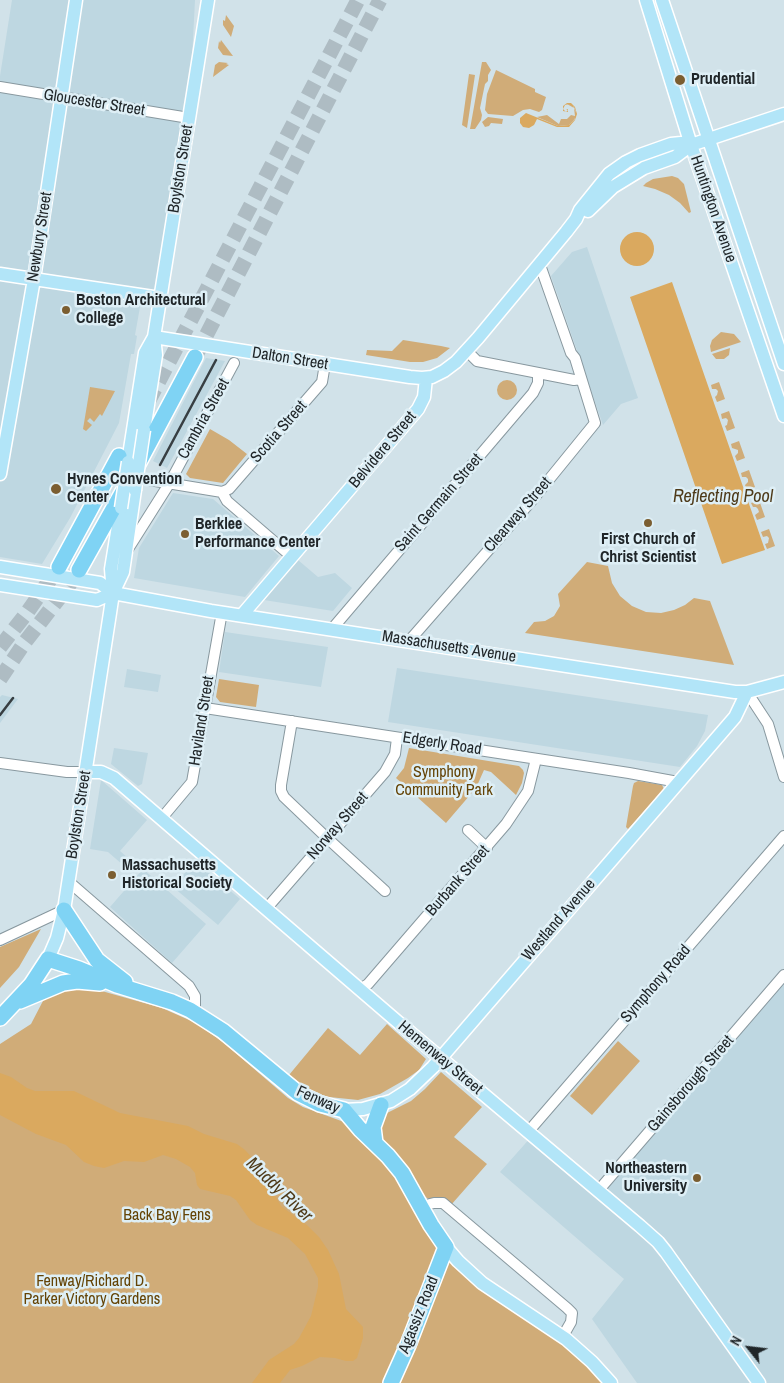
<!DOCTYPE html>
<html>
<head>
<meta charset="utf-8">
<style>
	body { margin:0 }
	#map { position:relative; width:784px; height:1383px; overflow:hidden; background:#d1e2e9; font-family:"Archivo Narrow",sans-serif }
	canvas { display:block }
	.north { position:absolute; left:724px; top:1323px; width:50px; height:50px; -webkit-text-stroke:4px #deeff6; paint-order:stroke; rotate:299deg; font-size:14px; font-weight:700; line-height:20px; text-align:center; color:#202629 }
	.north::after { content:''; display:block; margin:auto; width:18px; height:22px; background:#202629; clip-path:polygon(50% 0,100% 100%,50% 72%,0 100%) }
</style>
</head>
<body>
<div id="map">
<canvas width="784" height="1383"></canvas>
<div class="north">N</div>
</div>
<script>
const context = document.querySelector('canvas').getContext('2d');
context.lineJoin = 'round';
function paint(path, color) {
  context.fillStyle = color;
  context.fill(path, 'evenodd');
}
function shape(rows) {
  const path = new Path2D();
  for (const r of rows) {
    if (r.length === 3) {
      path.moveTo(r[0] + r[2], r[1]);
      path.arc(r[0], r[1], r[2], 0, 2 * Math.PI);
      continue;
    }
    path.moveTo(r[0], r[1]);
    for (let i = 2; i < r.length; i += 2) path.lineTo(r[i], r[i + 1]);
  }
  return path;
}
function stroke(path, color, width, dash) {
  context.strokeStyle = color;
  context.lineWidth = width;
  context.lineCap = dash ? 'butt' : 'round';
  context.setLineDash(dash || []);
  context.stroke(path);
}
function drawText(font, color, halo, rows, align = 'center') {
  context.font = font + ' "Archivo Narrow",sans-serif';
  context.lineWidth = 5;
  context.setLineDash([]);
  context.textBaseline = 'middle';
  context.strokeStyle = halo;
  context.fillStyle = color;
  for (const [text, x, y, turn = 0] of rows) {
    context.save();
    context.translate(x, y);
    context.rotate((+turn || 0) * Math.PI / 180);
    context.textAlign = isNaN(turn) ? turn : align;
    if (halo) context.strokeText(text, 0, 0);
    context.fillText(text, 0, 0);
    context.restore();
  }
}
const built = shape([
	[12,0,195,0,189,118,161,298,146,296,140,307,135,335,137,336,134,354,131,354,119,423,70,518,42,564,0,557,0,76],
	[587,247,638,398,621,404,603,425,551,276,572,252],
	[206,358,225,361,167,468,153,461],
	[173,493,213,499,279,556,245,597,134,578,139,548],
	[298,560,318,577,335,573,352,588,333,611,264,600],
	[225,632,328,647,321,687,219,672],
	[397,668,708,715,705,731,697,746,680,767,388,722],
	[127,669,161,675,158,692,124,687],
	[2,695,18,699,0,723,0,697],
	[114,748,148,753,142,784,138,786,111,764],
	[101,780,147,820,120,851,128,858,123,865,108,852,90,849],
	[195,861,240,899,218,925,173,887],
	[143,869,206,924,172,963,110,907],
	[784,975,784,1383,637,1383,592,1319,624,1279,500,1172,532,1136,598,1191]
]);
const green = shape([
	[226,15,234,26,231,37,223,25,223,20,225,21],
	[221,40,233,56,223,55,218,48,219,41,220,43],
	[219,62,228,63,226,64,229,65,213,77,215,65],
	[482,62,486,62,491,70,488,75,488,81,485,84,480,108,482,115,481,120,475,129,470,129],
	[496,70,535,89,535,92,546,97,542,110,539,112,530,109,523,110,513,116,488,114,485,110,487,94],
	[469,74,475,75,467,128,462,125],
	[567,104,571,104,573,106,576,112,576,117,573,121,569,125,558,126,537,117,547,115,559,124,561,119,567,119,571,115,575,116,574,108],
	[488,117,503,119,502,124,491,123,489,126,485,127,482,122],
	[672,176,678,178,684,184,691,212,689,213,680,203,669,195,655,189,643,186,646,183,653,179],
	[721,332,734,334,741,342,711,352,710,346,712,340],
	[403,340,441,346,450,348,437,358,423,362,410,362,366,355,367,350,392,351],
	[730,348,729,355,724,359,716,359,712,354],
	[507,390,10],
	[719,382,725,399,717,402,715,397,717,395,718,391,716,389,712,389,711,385],
	[90,387,115,391,102,416,100,414,94,422,90,418,87,421,92,425,86,431,83,429],
	[729,411,735,428,727,431,725,426,727,425,728,420,726,418,722,419,721,414],
	[210,429,229,440,247,454,223,483,190,478,186,474],
	[739,441,745,458,737,461,735,456,738,453,738,450,732,448,731,444],
	[749,470,755,487,747,490,745,485,748,482,748,479,746,477,742,477,741,473],
	[759,500,765,517,757,520,755,515,759,512,758,509,756,507,753,507,751,503],
	[769,529,775,546,767,549,765,544,768,543,769,538,767,536,763,537,761,532],
	[587,562,608,566,612,583,620,596,632,606,646,612,661,613,674,610,685,605,694,598,710,601,734,665,525,633,534,622,545,621,554,616,560,606,558,594],
	[219,679,259,685,256,707,220,702,216,697],
	[409,748,519,766,523,770,524,773,522,783,516,795,491,772,484,770,476,788,446,823,396,778,404,768],
	[638,781,662,785,664,789,628,829,626,827,633,786,634,783],
	[41,929,19,967,0,988,0,947],
	[84,986,162,1008,196,1023,224,1043,288,1098,303,1107,344,1122,397,1174,439,1248,386,1383,0,1383,0,1044,31,1024,44,999,56,990],
	[387,1024,426,1059,419,1070,408,1078,380,1094,358,1100,329,1097,312,1092,289,1075,328,1028,360,1055],
	[618,1041,640,1061,592,1115,570,1096],
	[441,1072,482,1107,454,1137,487,1164,451,1205,442,1199,429,1199,423,1196,379,1141,379,1123,383,1115,411,1101,425,1089],
	[448,1259,573,1350,605,1383,399,1383]
]);
const water = shape([
	[567,103,571,103,575,107,577,114,575,120,569,127,557,127,537,119,534,125,529,128,523,127,520,123,520,118,526,113,558,126,569,125,575,119,576,112,574,107,569,104,565,105,563,109,566,112,568,110,566,109,568,109,568,112,563,111,563,106],
	[637,249,17],
	[672,282,765,550,722,564,630,297],
	[0,1073,11,1077,27,1088,35,1091,74,1091,120,1113,188,1126,204,1134,237,1144,245,1150,257,1163,281,1206,308,1226,319,1237,328,1250,339,1274,346,1309,363,1327,363,1338,357,1358,353,1361,346,1361,335,1358,320,1357,302,1366,290,1370,280,1383,252,1383,269,1360,294,1344,299,1338,311,1316,318,1287,318,1278,305,1254,288,1238,257,1225,250,1220,236,1200,230,1196,200,1189,197,1185,195,1173,190,1167,176,1159,163,1155,144,1162,124,1161,104,1168,94,1166,84,1162,66,1145,36,1134,0,1115]
]);
const highwayTunnel = shape([
	[196,355,380,0],
	[148,402,358,0],
	[0,647,26,614,59,567],
	[0,679,25,642,67,588,79,570]
]);
const minor = shape([
	[0,87,189,118],
	[466,350,477,361,574,380,581,379],
	[143,479,222,492],
	[222,492,229,489,322,382,325,364],
	[222,492,227,501,292,557],
	[128,549,169,484,234,363],
	[332,629,533,393,538,383,538,373],
	[409,641,534,498,595,423,575,358,571,353,540,265],
	[747,692,768,724,784,777],
	[205,708,629,773,678,782],
	[292,721,281,785,281,791,284,797,327,838,385,891],
	[0,763,67,772,86,772],
	[161,819,192,782,222,612],
	[468,830,487,848],
	[68,881,189,986,195,996,195,1013],
	[266,909,385,772,395,754,397,738],
	[0,940,64,910],
	[360,989,368,984,506,824,528,791,536,759],
	[528,1132,784,836],
	[598,1191,784,975],
	[422,1206,434,1203,443,1203,567,1308,572,1313,571,1322,563,1336]
]);
const major = shape([
	[646,0,691,145,784,416],
	[662,0,784,364],
	[588,211,613,187,644,168,675,157,691,145,784,114],
	[0,274,160,298],
	[154,337,410,377,422,378,432,377,444,371,456,362,478,338,566,232,576,219,580,210,609,174,626,162,640,155,671,144,681,143,691,145],
	[144,430,156,355,154,337,208,0],
	[128,462,145,353,154,337],
	[0,474,34,279,76,0],
	[0,567,100,583,113,593,211,611,735,692,747,692,784,682],
	[0,585,97,600,113,593],
	[114,591,123,572,135,490],
	[242,615,418,409,424,397,426,378],
	[86,772,101,772,114,778,399,1023,640,1226,658,1242,666,1252,759,1383],
	[48,959,57,938,64,910,110,613,113,593,111,569,121,508],
	[344,1110,363,1109,391,1101,410,1089,433,1067,735,717,747,692],
	[446,1247,458,1261,482,1283,566,1339,592,1362,611,1383]
]);
const highway = shape([
	[138,464,195,357],
	[59,567,119,456],
	[79,570,125,488],
	[64,910,97,960,125,982],
	[20,1001,63,983,77,981,100,983],
	[0,1018,31,985,48,959,79,969,117,985,172,1002,190,1010,223,1031,298,1093,320,1104,344,1110,360,1129,388,1156,402,1173,431,1225,446,1247,408,1345,391,1383],
	[375,1143,373,1127,381,1105]
]);
const rail = shape([
	[160,465,216,360],
	[0,715,13,698]
]);
const majorBridge = shape([
	[135,490,144,430],
	[121,508,128,462]
]);
const markers = [
	[680,80,6,"#7b5e31"],
	[66,310,5,"#7b5e31"],
	[56,489,6,"#7b5e31"],
	[648,523,5,"#7b5e31"],
	[185,534,5,"#7b5e31"],
	[112,875,5,"#7b5e31"],
	[697,1178,5,"#7b5e31"]
];
const poiNames = [
	["Prudential",691,80],
	["Boston Architectural",76,301],
	["College",76,319],
	["Hynes Convention",67,480],
	["Center",67,498],
	["Berklee",195,525],
	["Performance Center",195,543],
	["First Church of",648,540,"center"],
	["Christ Scientist",648,558,"center"],
	["Massachusetts",122,866],
	["Historical Society",122,884],
	["Northeastern",687,1169,"right"],
	["University",687,1187,"right"]
];
const streetNames = [
	["Gloucester Street",94,103,9],
	["Boylston Street",181,169,-81],
	["Huntington Avenue",713,209,71],
	["Newbury Street",40,237,-81],
	["Dalton Street",290,359,9],
	["Cambria Street",204,419,-61],
	["Scotia Street",279,432,-49],
	["Belvidere Street",383,450,-50],
	["Saint Germain Street",439,503,-49],
	["Clearway Street",518,515,-49],
	["Massachusetts Avenue",449,647,9],
	["Haviland Street",202,721,-81],
	["Edgerly Road",442,744,9],
	["Boylston Street",79,815,-81],
	["Norway Street",338,826,-49],
	["Burbank Street",458,881,-49],
	["Westland Avenue",559,920,-49],
	["Symphony Road",656,984,-49],
	["Hemenway Street",440,1058,40],
	["Gainsborough Street",691,1084,-49],
	["Fenway",318,1100,24],
	["Agassiz Road",419,1315,-68]
];
const parkNames = [
	["Symphony",444,773],
	["Community Park",444,791],
	["Back Bay Fens",167,1216],
	["Fenway/Richard D.",92,1282],
	["Parker Victory Gardens",92,1300]
];
const waterNames = [
	["Reflecting Pool",723,497],
	["Muddy River",279,1190,44]
];
paint(built, '#bed7e1');
paint(green, '#d0ac78');
paint(water, '#daa95f');
stroke(highwayTunnel, '#aebcc3', 15, [15, 8]);
stroke(minor, '#88989f', 12);
stroke(major, '#fff', 15);
stroke(highway, '#fff', 18);
stroke(minor, '#fff', 10);
stroke(major, '#b2e5f8', 12);
stroke(highway, '#7fd3f4', 15);
stroke(rail, '#373e42', 2.5);
stroke(majorBridge, '#fff', 15, []);
stroke(majorBridge, '#b2e5f8', 12);
for (const [x, y, r, color] of markers) {
  const dot = new Path2D();
  dot.arc(x, y, r, 0, 2 * Math.PI);
  context.fillStyle = color;
  context.fill(dot);
  stroke(dot, '#deeff6', 2);
}
drawText('bold 16px', '#202629', '#deeff6', poiNames, 'left');
drawText('16px', '#202629', '#deeff6', streetNames);
drawText('16px', '#644305', '#deeff6', parkNames);
drawText('italic 18px', '#4e3a19', '#deeff6', waterNames);
</script>
</body>
</html>
